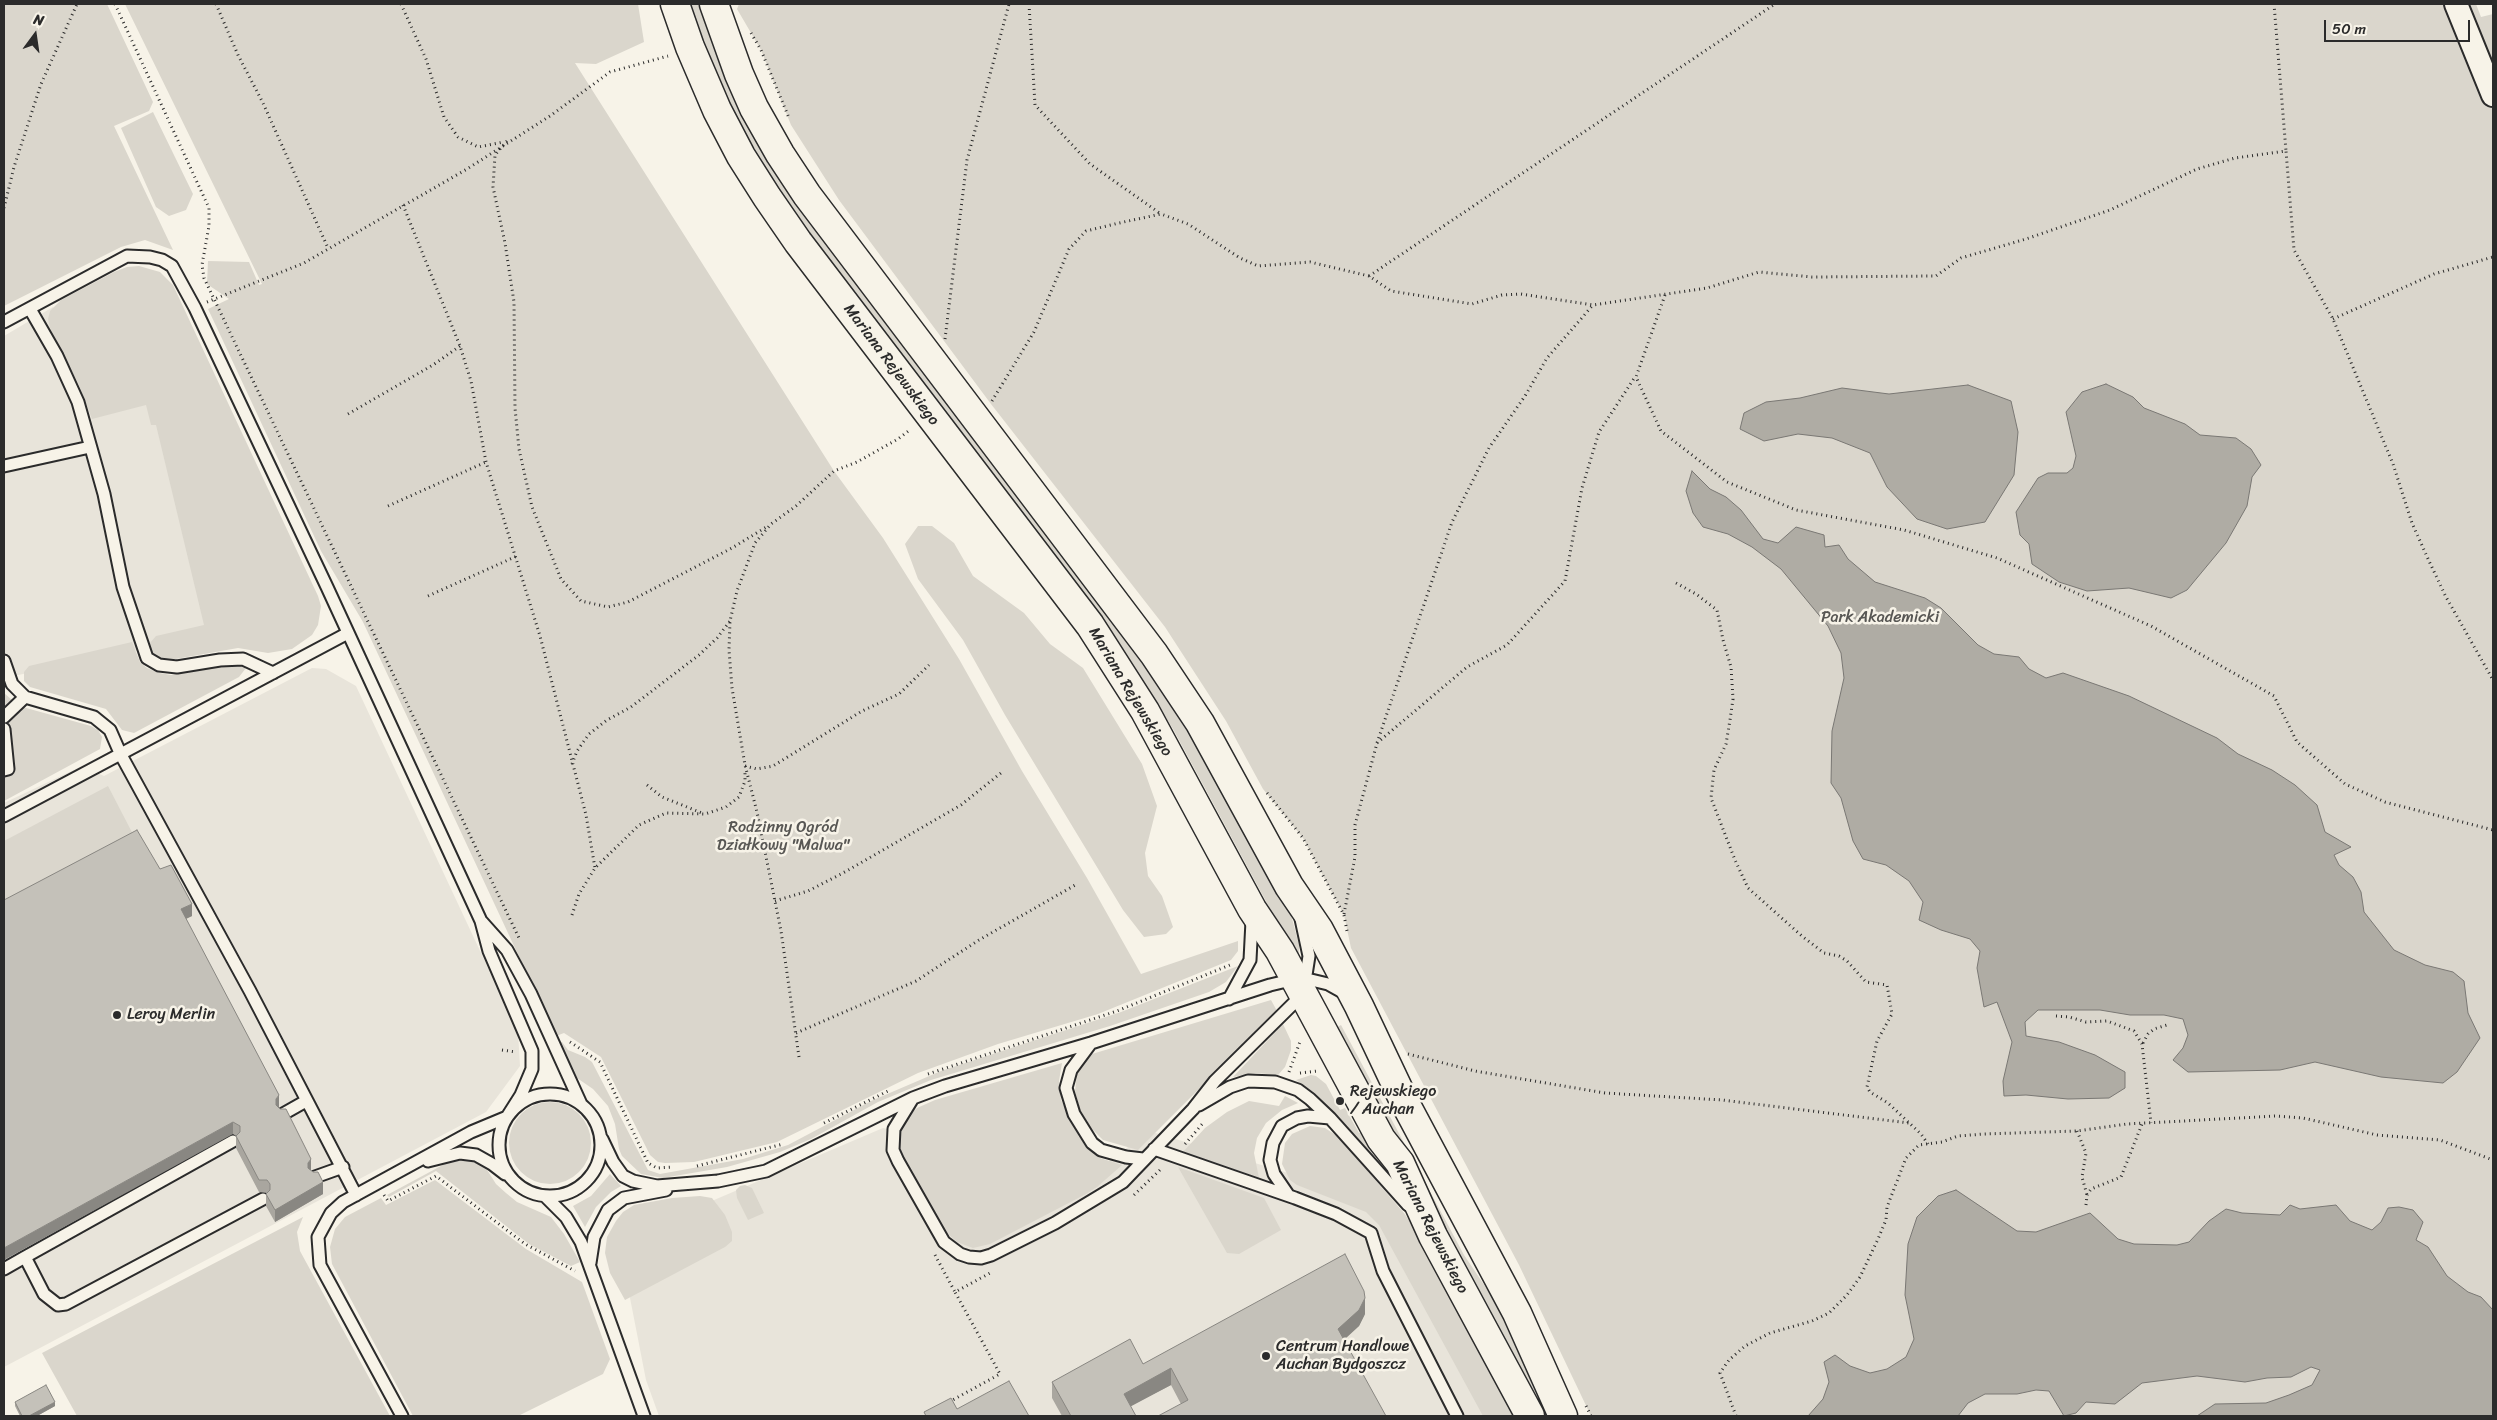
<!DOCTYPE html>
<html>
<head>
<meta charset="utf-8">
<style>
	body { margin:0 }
	#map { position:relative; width:2497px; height:1420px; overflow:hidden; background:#f7f3e8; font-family:Sriracha,sans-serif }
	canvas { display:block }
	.frame { position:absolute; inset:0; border:5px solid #2b2b2b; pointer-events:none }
	.north { position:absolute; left:10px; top:10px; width:50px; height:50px; -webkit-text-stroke:4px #f7f3e8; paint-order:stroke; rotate:14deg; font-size:14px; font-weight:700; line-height:20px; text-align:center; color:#2b2b2b }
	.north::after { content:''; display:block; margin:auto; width:18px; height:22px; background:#2b2b2b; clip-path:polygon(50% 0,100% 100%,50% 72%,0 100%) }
	.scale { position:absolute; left:2324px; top:20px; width:146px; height:22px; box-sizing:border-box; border:2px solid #2b2b2b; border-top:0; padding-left:6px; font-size:15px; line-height:18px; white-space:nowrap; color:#2b2b2b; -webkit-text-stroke:4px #f7f3e8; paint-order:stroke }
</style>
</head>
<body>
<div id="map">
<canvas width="2497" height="1420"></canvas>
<div class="frame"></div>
<div class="north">N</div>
<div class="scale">50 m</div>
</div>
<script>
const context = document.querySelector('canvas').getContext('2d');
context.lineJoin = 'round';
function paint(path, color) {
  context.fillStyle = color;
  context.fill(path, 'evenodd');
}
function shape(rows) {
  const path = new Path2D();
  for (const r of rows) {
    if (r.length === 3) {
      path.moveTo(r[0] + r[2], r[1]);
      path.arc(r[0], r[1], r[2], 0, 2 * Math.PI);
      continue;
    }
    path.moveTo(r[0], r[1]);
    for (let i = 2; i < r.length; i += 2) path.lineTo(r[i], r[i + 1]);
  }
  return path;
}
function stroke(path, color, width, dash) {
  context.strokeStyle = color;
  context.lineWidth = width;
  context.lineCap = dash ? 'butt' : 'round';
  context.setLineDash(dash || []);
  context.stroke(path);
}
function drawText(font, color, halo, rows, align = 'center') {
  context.font = font + ' Sriracha,sans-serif';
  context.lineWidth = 5;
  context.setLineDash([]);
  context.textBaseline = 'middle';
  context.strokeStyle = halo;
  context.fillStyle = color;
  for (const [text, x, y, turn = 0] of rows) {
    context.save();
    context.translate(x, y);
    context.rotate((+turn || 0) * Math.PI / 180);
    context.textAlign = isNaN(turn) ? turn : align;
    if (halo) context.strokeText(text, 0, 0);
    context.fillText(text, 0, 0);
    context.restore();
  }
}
const built = shape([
	[53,307,157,395,218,633,4,678,4,336],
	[312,668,326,669,356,686,518,1032,520,1066,486,1112,4,1367,4,803,82,766,104,776],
	[883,1128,1090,1176,1149,1131,1364,1196,1492,1416,659,1416,646,1380,623,1262,693,1209]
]);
const green = shape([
	[4,4,107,4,153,102,149,111,114,126,173,250,145,240,121,247,4,306],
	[125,4,638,4,644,42,596,64,575,63,834,471,883,538,959,659,1022,771,1087,878,1141,974,1238,941,1238,951,1231,960,1098,1014,998,1044,918,1073,777,1142,694,1162,665,1163,658,1162,650,1155,601,1057,564,1033,556,1036,363,622,321,551,217,328,208,309,229,299,207,284,208,261,249,262,259,285,262,284],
	[686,4,703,4,719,55,1150,667,1216,773,1290,911,1299,945,1299,958,1296,957,1173,729,1132,664,793,217,738,129],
	[739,4,2476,4,2481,17,2493,14,2493,1416,1591,1416,1519,1265,1351,948,1344,915,1303,838,1263,789,1226,721,1165,627,991,404,839,200,791,125,761,50,737,9],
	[153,112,193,194,186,210,169,216,156,207,121,128],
	[139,266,160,272,173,285,318,596,321,606,318,625,312,635,292,649,268,653,238,648,170,660,157,657,151,651,150,643,156,636,204,625,156,425,151,425,146,405,92,419,79,385,51,332,48,319,50,311,61,300,114,272,127,267],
	[918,526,932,526,954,543,973,576,1024,613,1050,644,1083,668,1142,764,1157,806,1145,853,1148,876,1162,896,1173,927,1166,934,1144,937,1123,910,1005,715,963,640,918,579,905,544],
	[132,642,140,662,147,668,160,673,171,675,235,663,245,665,246,668,239,677,134,733,122,730,106,709,30,687,24,681,24,672,29,666],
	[4,693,19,706,91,726,98,730,102,737,100,749,4,801],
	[108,786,137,842,4,912,4,841],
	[1238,966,1226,982,1209,992,1110,1026,931,1080,878,1102,811,1139,780,1152,727,1167,663,1178,641,1174,622,1156,619,1149,615,1124,608,1106,593,1089,577,1078,559,1042,562,1042,568,1050,585,1057,592,1062,648,1170,660,1174,743,1159,788,1145,871,1101,941,1071,1121,1012],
	[1271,1000,1277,1011,1138,1150,1103,1140,1090,1127,1080,1110,1075,1091,1077,1073,1083,1063,1092,1054],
	[1283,1024,1291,1041,1291,1050,1285,1067,1278,1075,1256,1073,1233,1077],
	[1341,1025,1464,1255,1499,1307,1551,1416,1542,1416,1334,1029],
	[1062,1063,1059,1081,1061,1100,1084,1144,1100,1158,1122,1165,1097,1187,1086,1194,990,1244,973,1248,957,1242,945,1231,900,1153,899,1136,906,1118,917,1108,935,1100],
	[1311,1075,1316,1076,1326,1084,1340,1110,1345,1108,1359,1133,1365,1131,1398,1181,1316,1094,1296,1080],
	[1285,1096,1298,1103,1282,1110,1266,1123,1257,1138,1254,1153,1259,1178,1183,1152,1205,1128,1227,1112,1249,1101,1279,1106],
	[550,1143,41],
	[1310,1126,1325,1128,1337,1136,1404,1213,1424,1242,1517,1416,1483,1416,1379,1225,1366,1212,1297,1185,1290,1180,1282,1164,1285,1143,1292,1134],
	[460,1158,474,1159,484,1165,496,1184,506,1193,517,1202,551,1217,564,1234,580,1262,571,1266,529,1244,436,1171,389,1197,387,1195,452,1160],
	[1178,1167,1264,1198,1281,1230,1239,1254,1227,1253],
	[610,1174,621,1186,611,1192,596,1207,585,1227,573,1206,591,1196],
	[435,1180,526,1249,582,1282,610,1359,603,1374,518,1416,413,1416,332,1264,330,1247,335,1229,345,1217,381,1198,386,1205],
	[745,1185,752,1188,764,1213,748,1220,737,1198,736,1190,740,1186],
	[700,1196,712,1198,725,1215,732,1232,732,1241,725,1247,625,1300,610,1273,605,1253,607,1237,616,1221,623,1212,634,1205,672,1198],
	[303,1217,297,1232,300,1251,390,1416,77,1416,42,1353]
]);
const water = shape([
	[2106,384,2133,397,2144,408,2185,424,2200,435,2236,438,2251,449,2261,465,2252,477,2247,506,2226,543,2187,590,2171,598,2129,588,2087,591,2059,582,2032,564,2029,544,2020,535,2016,512,2038,478,2048,473,2067,473,2073,468,2076,456,2066,412,2082,392,2106,384],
	[1968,385,2011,401,2018,432,2014,475,1985,522,1947,529,1917,519,1887,487,1870,453,1832,438,1798,434,1764,441,1740,429,1744,413,1766,402,1800,398,1842,388,1889,394,1968,385],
	[1692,471,1710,489,1726,497,1741,510,1763,539,1778,543,1796,527,1824,535,1825,547,1839,545,1848,559,1875,582,1925,598,1941,608,1978,645,1994,654,2019,657,2029,669,2046,678,2063,673,2129,696,2217,738,2238,754,2272,770,2295,785,2317,805,2325,832,2351,847,2334,855,2339,865,2353,877,2361,892,2364,912,2394,950,2425,965,2453,972,2464,981,2468,1013,2480,1038,2457,1072,2443,1083,2381,1077,2315,1062,2280,1070,2188,1072,2173,1060,2183,1048,2188,1035,2183,1019,2164,1015,2130,1015,2100,1010,2038,1010,2025,1022,2026,1036,2059,1042,2095,1055,2125,1072,2125,1088,2109,1098,2068,1099,2026,1095,2004,1096,2003,1081,2012,1042,1997,1002,1984,1007,1977,968,1980,951,1970,939,1941,930,1919,920,1923,902,1909,881,1886,865,1863,859,1853,841,1841,798,1831,783,1832,731,1844,678,1841,653,1828,626,1781,569,1752,547,1728,534,1703,527,1693,513,1686,491,1692,471],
	[1956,1190,2017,1231,2036,1232,2090,1213,2118,1239,2134,1244,2177,1245,2189,1242,2209,1221,2226,1209,2242,1213,2280,1215,2290,1205,2300,1209,2336,1205,2350,1221,2372,1230,2381,1222,2388,1208,2399,1207,2413,1210,2423,1222,2416,1240,2428,1247,2447,1276,2468,1292,2481,1297,2493,1310,2493,1416,2197,1416,2215,1404,2266,1403,2289,1395,2312,1385,2320,1370,2311,1367,2291,1377,2267,1378,2245,1382,2197,1376,2142,1383,2115,1404,2086,1402,2076,1413,2064,1416,2049,1391,2036,1390,2017,1394,1985,1394,1968,1403,1958,1416,1808,1416,1823,1399,1829,1382,1824,1362,1835,1355,1850,1366,1870,1373,1887,1369,1906,1357,1914,1339,1905,1295,1908,1244,1917,1217,1938,1196,1956,1190]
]);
const path = shape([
	[115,4,209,208,209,226,202,265,204,278,519,938],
	[216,4,238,55,263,103,328,248],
	[401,4,426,59,444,117,458,137,478,147,504,142],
	[1029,4,1035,105,1090,164,1161,214],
	[2274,4,2286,151],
	[751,33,761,50,789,118],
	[507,141,495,155,493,187,505,243,514,302,515,408,519,449,532,507,561,579,581,601,608,607,628,602,732,548,768,526],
	[403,205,460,346,471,381,486,462,540,636,586,815,595,868],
	[4,208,14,167,41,84,77,4],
	[1369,276,1775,4],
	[1665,295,1636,377,1661,431,1727,482,1796,510,1904,530,1997,558,2151,626,2274,696,2297,742,2345,784,2385,802,2493,830],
	[207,302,304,263,467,169,550,116,610,72,668,56],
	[2333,319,2434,274,2493,257],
	[945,339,967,160,1009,4],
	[992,401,1034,332,1069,249,1086,231,1119,223,1161,214,1188,224,1240,258,1258,266,1310,262,1369,276,1391,291,1472,304,1502,295,1521,294,1593,305,1707,288,1759,272,1812,277,1936,276,1961,258,2026,239,2110,210,2197,169,2235,158,2286,151,2294,250,2333,319,2393,464,2412,523,2429,561,2446,597,2493,680],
	[348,414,433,365,460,346],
	[388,506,486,462],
	[1676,583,1696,594,1717,610,1723,640,1731,667,1733,699,1730,720,1726,744,1714,770,1711,798,1735,860,1748,888,1803,937,1824,953,1839,956,1847,961,1866,982,1887,985,1892,1014,1877,1041,1867,1087,1870,1092,1888,1103,1921,1134,1928,1144],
	[428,596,517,556],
	[1377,743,1467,667,1507,645,1565,581,1582,488,1599,432,1635,377],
	[572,764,577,751,589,734,607,720,631,707,699,655,717,638,730,621],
	[745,766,757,769,773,766,862,711,899,694,929,665],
	[647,785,662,797,702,813],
	[1267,793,1303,838,1344,915,1347,931],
	[775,901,808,891,843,873,961,805,1001,773],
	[1344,914,1355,857,1355,825,1377,743,1452,522,1489,448,1525,396,1547,358,1593,305],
	[572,915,579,894,595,868,639,825,666,813,705,814,726,807,739,797,745,781,745,773],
	[2056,1016,2069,1017,2086,1022,2107,1021,2134,1031,2142,1044,2151,1123],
	[796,1033,916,981,979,940,1077,884],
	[570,1042,600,1062,648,1163,657,1168,673,1167],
	[2143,1043,2148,1034,2154,1029,2170,1024],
	[502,1050,516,1052],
	[1408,1054,1475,1071,1605,1093,1722,1100,1909,1123],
	[799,1057,781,931,757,812,745,765,732,688,729,650,730,621,737,591,755,543,771,524,796,506,834,471,857,462,898,439,911,429],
	[1289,1072,1301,1039],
	[1300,1073,1318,1071],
	[928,1074,1117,1011,1230,965],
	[824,1123,888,1091],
	[2077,1131,2086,1153,2082,1177,2087,1195],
	[1185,1144,1204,1122],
	[697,1166,783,1144],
	[384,1195,388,1201,436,1176,525,1244,575,1271],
	[1134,1195,1162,1168],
	[2086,1205,2087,1195,2091,1189,2121,1177,2142,1124],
	[935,1255,955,1292],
	[949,1402,1000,1374,955,1292,992,1272],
	[1586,1406,1591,1416],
	[1736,1416,1720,1373,1729,1360,1745,1346,1770,1333,1812,1321,1829,1313,1847,1295,1860,1277,1878,1239,1886,1220,1887,1207,1906,1158,1919,1145,1942,1142,1958,1136,1984,1134,2077,1131,2127,1124,2276,1116,2303,1118,2377,1135,2440,1140,2493,1160]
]);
const service = shape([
	[30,309,57,356,78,402,104,494,123,587,147,658,159,665,177,667,220,660,243,659,273,673],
	[4,322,127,256,150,257,162,260,172,266,195,308,327,587,481,921,489,951,532,1051,532,1069,521,1095,507,1117,471,1132,343,1202,331,1213,318,1237,320,1265,402,1416],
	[4,466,90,447],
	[4,661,12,684,25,697,94,717,110,730,121,755,250,991,356,1195],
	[4,717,25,697],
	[4,729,8,769,4,770],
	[4,816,348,633],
	[482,922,507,950,531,994,581,1104],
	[1229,999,1250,960,1252,921],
	[1091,1043,1071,1070,1066,1088,1074,1114,1092,1143,1101,1150,1126,1157,1143,1159],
	[550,1145,51],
	[913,1098,894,1129,893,1150,898,1161,944,1242,960,1254,969,1257,981,1258,991,1255,1055,1223,1123,1182,1193,1109,1215,1081,1303,994,1309,956,1301,919],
	[1199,1105,1230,1087,1248,1081,1275,1082,1298,1090,1310,1099,1330,1118,1408,1205],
	[283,1114,306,1101],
	[602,1139,613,1162,623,1176,633,1181,657,1186,718,1181,766,1171,913,1098,945,1086,1091,1043,1270,985,1295,979,1307,979,1328,984,1346,994],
	[1154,1149,1295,1198,1336,1214,1371,1233,1383,1271,1457,1416],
	[428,1161,460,1153,476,1155,492,1164,505,1174],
	[315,1177,343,1167],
	[1289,1196,1274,1174,1270,1160,1273,1143,1282,1126,1297,1118,1308,1116,1330,1118],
	[546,1197,566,1217,581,1242,644,1416],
	[25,1257,233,1141],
	[590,1263,594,1237,608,1210,624,1198,666,1190],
	[4,1269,25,1257,44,1294,58,1305,66,1304,263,1199]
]);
const minor = shape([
	[2456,4,2493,95]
]);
const tertiary = shape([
	[675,4,690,47,717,110,741,156,767,197,798,242,1090,625,1145,711,1252,909,1280,951,1381,1139,1400,1163,1433,1236,1530,1416],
	[714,4,739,74,754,108,780,154,807,195,1154,654,1200,723,1289,886,1319,930,1359,1006,1404,1101,1517,1313,1563,1416]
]);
const wall = shape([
	[160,869,192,916,186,919,279,1108,323,1194,275,1222,266,1206,266,1194,267,1193,259,1192,236,1148,236,1136,233,1134],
	[1365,1314,1359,1326,1344,1340,1181,1404,1171,1385,1130,1406,1136,1416,1062,1416,1052,1398,1052,1382,1143,1364],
	[15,1402,55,1406,37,1416,20,1416,15,1406]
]);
const shadedWall = shape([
	[192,904,192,916,181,921,181,909],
	[279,1095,279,1107,276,1111,276,1099],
	[233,1122,233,1134,4,1260,4,1248],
	[311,1159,311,1171,308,1175,308,1163],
	[323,1182,323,1194,275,1222,275,1210],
	[1365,1298,1365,1314,1359,1326,1338,1345,1338,1329],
	[1171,1368,1171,1385,1124,1410,1124,1394],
	[55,1402,55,1406,37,1416,29,1416]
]);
const building = shape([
	[137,830,160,869,171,865,192,904,181,909,279,1095,276,1099,276,1105,280,1109,286,1109,311,1159,308,1163,308,1168,313,1172,318,1172,323,1182,275,1210,266,1194,270,1190,270,1184,267,1180,259,1180,236,1136,240,1132,240,1126,233,1122,4,1248,4,900,137,830],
	[1345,1254,1364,1291,1365,1298,1359,1310,1338,1329,1386,1416,1158,1416,1188,1400,1171,1368,1124,1394,1136,1416,1071,1416,1052,1382,1130,1339,1143,1364,1345,1254],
	[1009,1381,1029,1416,926,1416,924,1412,951,1398,957,1409,1009,1381],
	[46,1385,55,1402,29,1416,22,1416,15,1402,46,1385]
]);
const markers = [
	[117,1015,5,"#2b2b2b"],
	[1340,1101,5,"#2b2b2b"],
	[1266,1356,5,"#2b2b2b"]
];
const streetNames = [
	["Mariana Rejewskiego",891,365,53],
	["Mariana Rejewskiego",1130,692,59],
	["Mariana Rejewskiego",1430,1227,63]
];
const parkNames = [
	["Park Akademicki",1880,618],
	["Rodzinny Ogród",783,828],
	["Działkowy \"Malwa\"",783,846]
];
const poiNames = [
	["Leroy Merlin",127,1015],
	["Rejewskiego",1350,1092],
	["/ Auchan",1350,1110],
	["Centrum Handlowe",1276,1347],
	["Auchan Bydgoszcz",1276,1365]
];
paint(built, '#e8e4da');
paint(green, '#dad6cc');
paint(water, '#afaca4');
stroke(water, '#7a7874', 1);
stroke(service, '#2b2b2b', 15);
stroke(minor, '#2b2b2b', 26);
stroke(tertiary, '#2b2b2b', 31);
stroke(path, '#2b2b2b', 3, [1, 4]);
stroke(service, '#f7f3e8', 11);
stroke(minor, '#f7f3e8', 22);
stroke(tertiary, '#f7f3e8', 28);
paint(wall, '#a9a69f');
paint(shadedWall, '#898782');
paint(building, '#c4c1b9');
stroke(building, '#898782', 1);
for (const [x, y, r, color] of markers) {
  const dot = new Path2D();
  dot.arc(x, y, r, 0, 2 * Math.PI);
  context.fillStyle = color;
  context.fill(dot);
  stroke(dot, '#f7f3e8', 2);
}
drawText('16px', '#2b2b2b', '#f7f3e8', streetNames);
drawText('16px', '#575653', '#f7f3e8', parkNames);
drawText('16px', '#2b2b2b', '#f7f3e8', poiNames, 'left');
</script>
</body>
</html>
